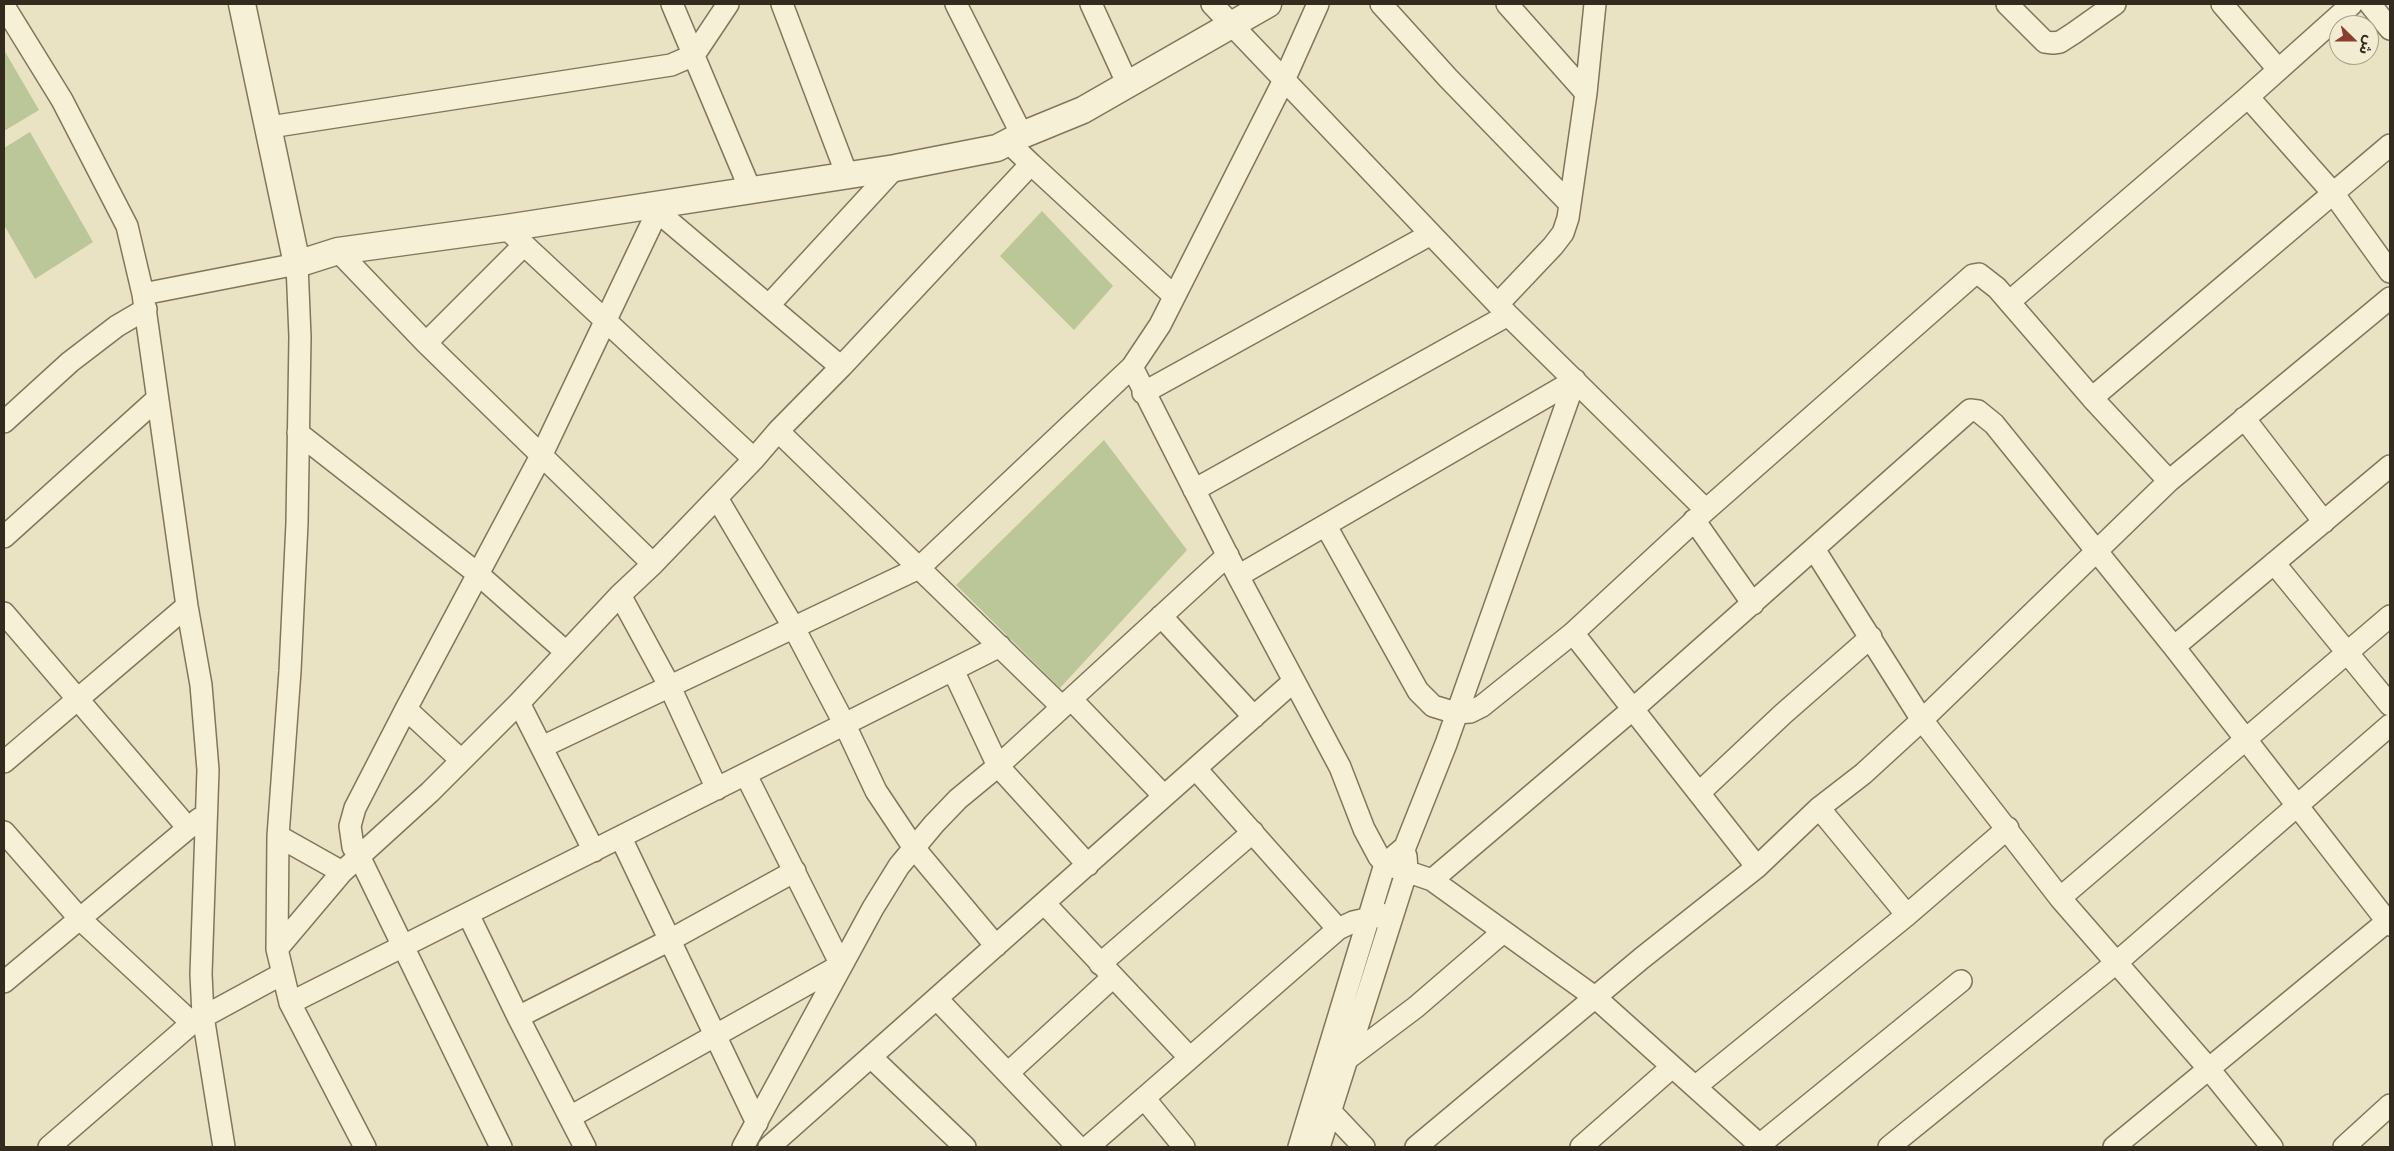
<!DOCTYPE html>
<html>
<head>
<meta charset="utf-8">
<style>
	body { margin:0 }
	#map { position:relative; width:2394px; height:1151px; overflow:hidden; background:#e9e3c3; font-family:"Playfair Display","Noto Sans Arabic",serif }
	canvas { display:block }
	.frame { position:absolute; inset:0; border:5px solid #332b1e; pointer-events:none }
	.north { position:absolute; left:2329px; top:15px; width:50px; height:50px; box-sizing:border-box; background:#f2edd2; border:1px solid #a69f8a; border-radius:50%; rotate:112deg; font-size:14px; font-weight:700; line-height:20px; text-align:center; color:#332b1e }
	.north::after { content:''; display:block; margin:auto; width:18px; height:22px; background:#8b3d32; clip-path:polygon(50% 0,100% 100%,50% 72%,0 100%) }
</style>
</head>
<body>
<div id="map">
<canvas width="2394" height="1151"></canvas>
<div class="frame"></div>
<div class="north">ش</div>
</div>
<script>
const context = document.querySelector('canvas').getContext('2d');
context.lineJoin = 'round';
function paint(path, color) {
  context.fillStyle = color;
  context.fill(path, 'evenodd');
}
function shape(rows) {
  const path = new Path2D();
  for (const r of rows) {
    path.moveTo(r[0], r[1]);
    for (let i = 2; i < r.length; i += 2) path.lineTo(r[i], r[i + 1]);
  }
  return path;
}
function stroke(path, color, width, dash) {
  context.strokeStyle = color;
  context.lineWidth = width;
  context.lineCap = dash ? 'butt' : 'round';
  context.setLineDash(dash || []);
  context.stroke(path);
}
const green = shape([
	[4,50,39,110,4,131],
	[30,132,93,242,35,279,4,225,4,148],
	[1042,211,1113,286,1074,330,1000,256],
	[1104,440,1187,550,1060,688,956,585]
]);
const minor = shape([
	[672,4,750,189],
	[782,4,847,175],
	[956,4,1022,135],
	[1091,4,1128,85],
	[1212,4,1508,315,1706,510],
	[1381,4,1448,78,1570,204],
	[1507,4,1586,93],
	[2007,4,2045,42,2053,43,2060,42,2074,33,2115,4],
	[2222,4,2278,69],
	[2370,4,2390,29],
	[4,6,62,100,127,226,143,294,187,606,201,685,208,770,201,974,203,1016,224,1147],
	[2248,97,2333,193,2390,272],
	[270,127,671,65,694,55,728,4],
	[1031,164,1174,296],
	[658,212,841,367],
	[506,228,754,459],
	[338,251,426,343,653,564],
	[143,294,297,264,300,337,297,523,290,671,278,836,277,949,290,1003,365,1147],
	[2009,302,2248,97,2352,4],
	[1498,304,1553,246,1563,233,1568,218,1586,93,1595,4],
	[769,305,895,168],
	[426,343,524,245],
	[1132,367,1238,576,1340,767,1364,829,1379,857,1385,864,1432,880,1596,998,1762,1147],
	[1143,393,1431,234],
	[2092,398,2390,145],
	[2244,418,2324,522],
	[4,422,70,362,117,326,146,309],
	[778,431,1061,706],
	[298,433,478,574,566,652],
	[1194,490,1508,315],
	[717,498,794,628,845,725,876,791,914,848,996,946],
	[1694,520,1753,604],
	[1326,526,1418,691,1433,706,1456,713,1470,712,1482,706,1573,633,1706,510,1973,275,1979,274,1997,288,2092,398,2169,481],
	[4,537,157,399],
	[1814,549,1922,720,2060,898,2209,1069,2272,1147],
	[2274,563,2390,705],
	[1238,576,1575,380],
	[620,595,670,687,717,789],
	[4,613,188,828],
	[1161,616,1254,717],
	[1573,633,1757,867],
	[2174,647,2390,466],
	[953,670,998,766,1088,865],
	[1071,699,1164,796],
	[519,703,594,851],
	[406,709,461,760],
	[542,747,919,568,1132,367,1160,325,1285,78,1318,4],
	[4,762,187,606],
	[1196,769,1338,929],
	[1699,793,1783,714,1871,637],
	[1819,808,1907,915],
	[4,832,80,919,192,1023],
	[278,836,342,872],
	[621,838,757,1123],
	[1432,880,1633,709,1970,410,1978,411,1994,424,2174,647,2390,925],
	[2060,898,2390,616],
	[1044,903,1189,1057],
	[468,914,518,1017,585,1147],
	[277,949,342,872,430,792,519,703,620,595,653,564,754,459,778,431,841,367,1031,164,1008,142],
	[1100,964,1253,832],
	[4,982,199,819],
	[937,999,1078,1147],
	[290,1003,1000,646],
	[518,1017,670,940,795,871],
	[871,1057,965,1147],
	[1347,1059,1416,1007,1503,932],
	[1008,1073,1113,977],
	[1695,1087,1907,915,2008,828],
	[1144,1098,1184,1147],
	[1330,1111,1364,1147],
	[570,1117,841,965,746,775],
	[49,1147,192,1023,282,974],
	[501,1147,359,856,353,847,350,826,355,808,406,709,542,454,662,202],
	[743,1147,873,908,899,866,934,824,958,799,998,766,1228,555],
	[769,1147,1294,681],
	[1088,1147,1338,929,1353,922,1393,913],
	[1299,1147,1385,864,1405,847,1446,744,1575,380],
	[1319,1147,1407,870,1406,856],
	[1416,1147,1642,958,1757,867,1819,808,1863,774,1922,720,2169,481,2390,298],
	[1581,1147,1672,1067],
	[1757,1147,1961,981],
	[1889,1147,2116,963,2390,725],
	[2114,1147,2390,919],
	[2344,1147,2390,1105]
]);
const tertiary = shape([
	[242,4,297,264,338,251,506,228,895,168,997,148,1022,135,1083,110,1268,4]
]);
paint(green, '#bbc699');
stroke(minor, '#82755c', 24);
stroke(tertiary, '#82755c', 29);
stroke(minor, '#f5f0d6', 21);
stroke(tertiary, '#f5f0d6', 26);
</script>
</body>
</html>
